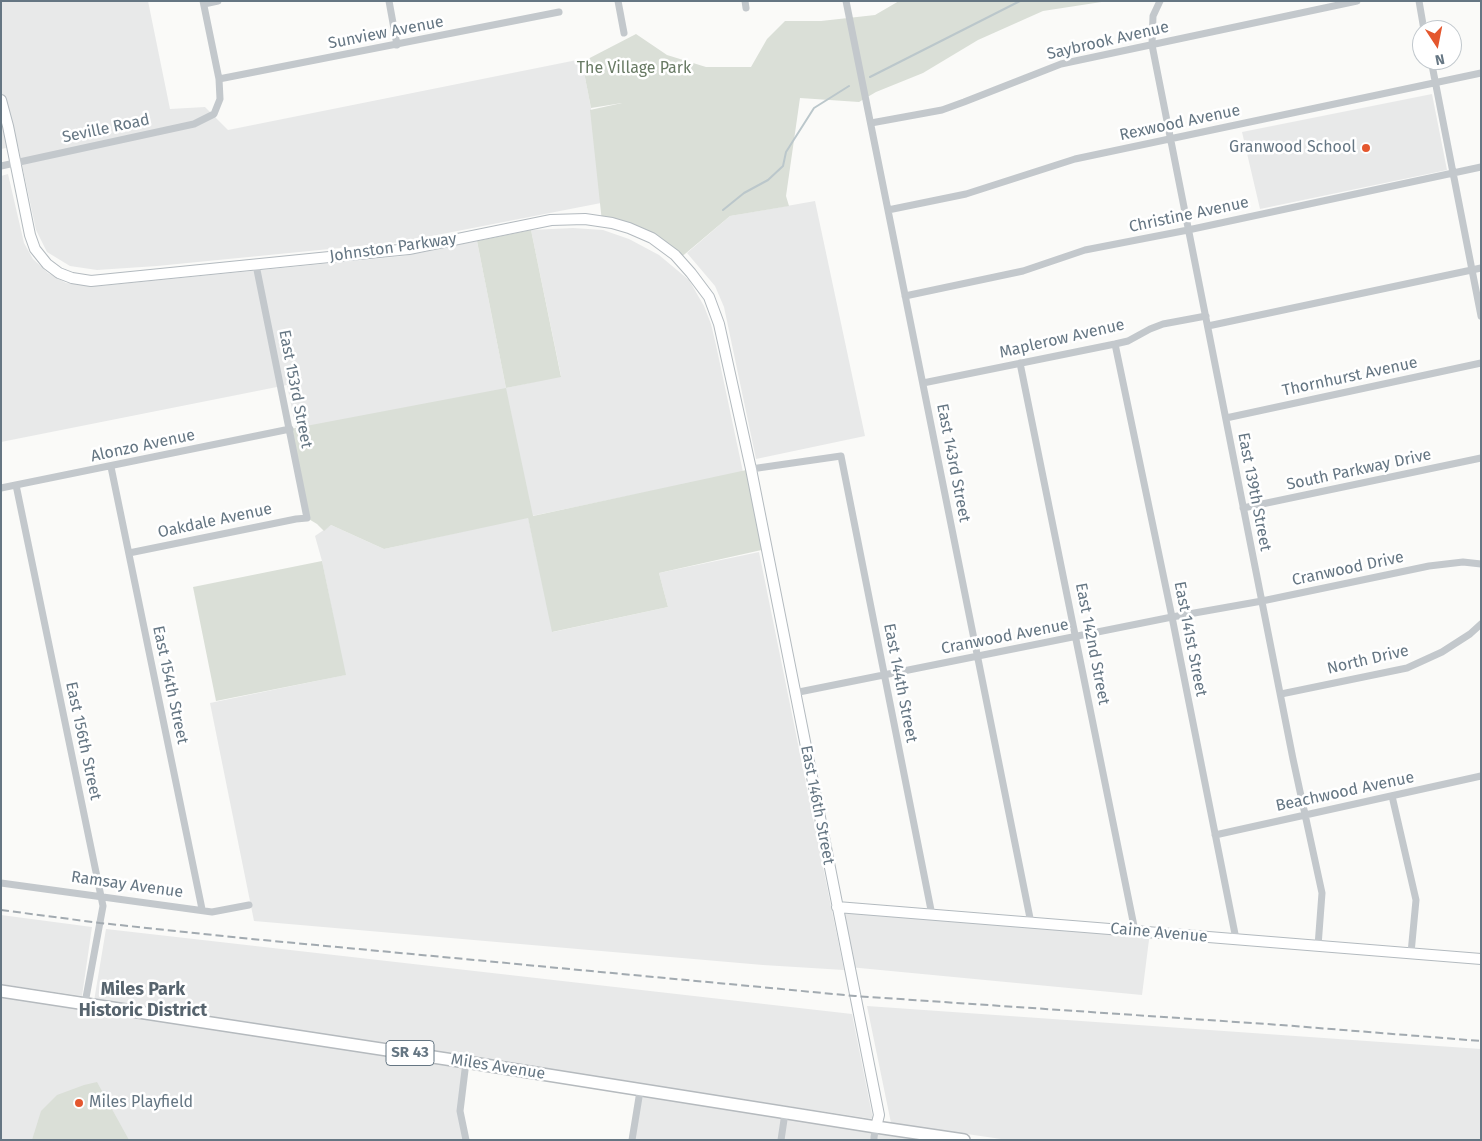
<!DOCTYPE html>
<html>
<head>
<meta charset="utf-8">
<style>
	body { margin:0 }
	#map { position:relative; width:1482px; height:1141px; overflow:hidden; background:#fafaf8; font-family:"Fira Sans",sans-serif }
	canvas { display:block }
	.frame { position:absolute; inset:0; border:2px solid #657683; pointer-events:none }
	.north { position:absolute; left:1412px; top:20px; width:50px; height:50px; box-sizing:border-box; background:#fff; border:1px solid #c1c8cd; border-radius:50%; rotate:169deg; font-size:14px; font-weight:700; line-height:20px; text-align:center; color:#657683 }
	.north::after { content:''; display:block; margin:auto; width:18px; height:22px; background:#e4572e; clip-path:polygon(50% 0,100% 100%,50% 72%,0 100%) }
</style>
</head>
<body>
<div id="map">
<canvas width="1482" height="1141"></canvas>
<div class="frame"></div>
<div class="north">N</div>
</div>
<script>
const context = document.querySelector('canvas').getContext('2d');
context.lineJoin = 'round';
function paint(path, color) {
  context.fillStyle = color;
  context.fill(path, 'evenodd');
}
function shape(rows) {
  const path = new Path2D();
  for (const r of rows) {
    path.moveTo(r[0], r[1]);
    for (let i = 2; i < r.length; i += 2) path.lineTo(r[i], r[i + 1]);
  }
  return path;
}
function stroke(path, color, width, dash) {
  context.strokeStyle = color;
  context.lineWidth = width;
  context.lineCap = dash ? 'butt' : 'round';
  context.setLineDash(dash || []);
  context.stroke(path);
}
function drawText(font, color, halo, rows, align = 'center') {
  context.font = font + ' "Fira Sans",sans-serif';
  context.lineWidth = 5;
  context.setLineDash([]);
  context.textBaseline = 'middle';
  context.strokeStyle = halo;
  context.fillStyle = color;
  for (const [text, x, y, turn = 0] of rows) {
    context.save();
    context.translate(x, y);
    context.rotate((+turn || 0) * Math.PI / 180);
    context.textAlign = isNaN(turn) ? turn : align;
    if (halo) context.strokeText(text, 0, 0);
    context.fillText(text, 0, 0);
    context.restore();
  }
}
const built = shape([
	[1,1,148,1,170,109,205,107,228,130,577,60,582,62,591,108,601,203,401,242,157,266,97,270,70,266,47,252,36,230,18,146,1,149],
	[1432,94,1447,170,1260,209,1242,132],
	[8,174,24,243,33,259,48,273,66,283,99,286,403,256,477,241,506,388,561,376,531,230,573,228,603,230,629,239,659,255,689,280,704,306,711,324,716,345,743,472,532,516,296,429,287,385,1,442,1,176],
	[815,201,865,436,756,459,724,307,715,286,687,253,730,216],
	[528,517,553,632,668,607,659,573,759,552,844,970,763,965,254,921,210,703,345,675,322,561,315,536,331,525,384,549],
	[837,907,1150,932,1142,995,849,967],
	[1,915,92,927,82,996,1,984],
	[106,929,852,1014,873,1119,94,1001],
	[1,991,466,1062,461,1093,466,1140,1,1140],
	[867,1006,1481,1049,1481,1140,1008,1140,891,1123],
	[640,1091,964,1140,632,1140]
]);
const green = shape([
	[899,1,1108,1,1043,11,978,40,923,73,876,92,859,102,800,98,786,196,789,206,730,216,679,259,651,238,602,222,590,110,622,103,591,108,582,62,636,34,667,55,706,67,751,67,767,39,785,21,821,21,875,15],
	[531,230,561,377,506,388,533,516,751,469,766,549,659,573,668,607,552,632,528,518,384,549,331,525,324,531,317,524,307,518,290,429,506,388,477,241],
	[322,561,346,675,216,701,193,587],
	[97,1082,129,1140,32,1140,41,1111,57,1095,84,1085]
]);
const stream = shape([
	[870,77,1020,1],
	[723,210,744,193,768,180,783,166,786,152,814,108,849,86]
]);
const street = shape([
	[389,1,397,45],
	[618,1,624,33],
	[745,1,746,8],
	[846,1,1031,923],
	[1160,1,1153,16,1152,45,1293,759,1322,893,1318,946],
	[1419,1,1424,30],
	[204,4,218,1],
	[1431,60,1481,316],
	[219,79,559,12],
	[871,123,942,110,964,102,1061,64,1357,1],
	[1,166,194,124,214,114,220,99,219,79,203,1],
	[888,210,966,194,1075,159,1481,73],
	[905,296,1023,271,1085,250,1188,230,1481,167],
	[1208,326,1481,268],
	[1115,344,1172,617,1236,939],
	[1020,363,1135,931],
	[923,383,1115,344,1128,341,1150,329,1163,324,1206,316],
	[1226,418,1481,363],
	[111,467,202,909],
	[751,469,841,456,932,915],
	[16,485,103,906,85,1003],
	[1,488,290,429],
	[1243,508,1481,458],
	[129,553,296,519,307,518,256,265],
	[794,693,1172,617,1262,601,1429,566,1463,562,1481,564],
	[1281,694,1407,668,1442,652,1470,634,1481,624],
	[1392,796,1416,900,1411,953],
	[1215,835,1481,776],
	[1,883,212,912,249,905],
	[466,1062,460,1111,466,1140],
	[632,1140,640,1091],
	[781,1140,785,1113],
	[874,1140,874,1137,876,1127]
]);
const secondary = shape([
	[1,100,8,126,30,235,35,249,47,264,59,273,72,278,91,281,409,249,551,220,585,219,612,223,629,228,652,238,675,255,691,273,709,297,719,324,751,469,879,1115,876,1127],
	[837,907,1481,959]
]);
const primary = shape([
	[1,991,466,1062,876,1127,964,1140]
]);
const rail = shape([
	[1,910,100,923,242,938,855,996,1281,1025,1481,1041]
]);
const markers = [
	[1366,148,5,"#e4572e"],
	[79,1103,5,"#e4572e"]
];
const shields = [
	[410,1053,48]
];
const shieldNames = [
	["SR 43",410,1053]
];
const streetNames = [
	["Sunview Avenue",386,33,-11],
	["Saybrook Avenue",1108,41,-13],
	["Rexwood Avenue",1180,123,-12],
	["Seville Road",106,129,-12],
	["Christine Avenue",1189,215,-12],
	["Johnston Parkway",393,248,-8],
	["Maplerow Avenue",1062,339,-13],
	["Thornhurst Avenue",1350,377,-12],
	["East 153rd Street",295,389,79],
	["Alonzo Avenue",143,446,-12],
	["East 143rd Street",953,463,79],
	["South Parkway Drive",1359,470,-12],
	["East 139th Street",1254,492,79],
	["Oakdale Avenue",215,521,-12],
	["Cranwood Drive",1348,569,-12],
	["Cranwood Avenue",1005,637,-11],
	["East 141st Street",1190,639,79],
	["East 142nd Street",1092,644,79],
	["North Drive",1368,660,-13],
	["East 144th Street",900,683,79],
	["East 154th Street",170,685,78],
	["East 156th Street",83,741,78],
	["Beachwood Avenue",1345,792,-12],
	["East 146th Street",817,805,79],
	["Ramsay Avenue",127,885,8],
	["Caine Avenue",1159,933,5],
	["Miles Avenue",498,1067,9]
];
const parkNames = [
	["The Village Park",634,69]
];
const poiNames = [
	["Granwood School",1356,148],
	["Miles Playfield",89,1103,"left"]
];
const neighbourhoodNames = [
	["Miles Park",143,990],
	["Historic District",143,1011]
];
paint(built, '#e8e9e9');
paint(green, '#dadfd7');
stroke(stream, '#bbc7cb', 2);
stroke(secondary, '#b3babf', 12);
stroke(primary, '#b5babe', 14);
stroke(street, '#c3c8cc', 7);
stroke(secondary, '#fff', 10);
stroke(primary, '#fff', 11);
stroke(rail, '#a2aab0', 2, [8, 4]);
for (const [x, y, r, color] of markers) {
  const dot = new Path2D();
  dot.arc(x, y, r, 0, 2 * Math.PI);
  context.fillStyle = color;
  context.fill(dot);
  stroke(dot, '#fff', 2);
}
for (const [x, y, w] of shields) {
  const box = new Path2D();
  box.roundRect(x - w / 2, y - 12.5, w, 25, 4);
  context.fillStyle = '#fff';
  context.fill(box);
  stroke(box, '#657683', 1);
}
drawText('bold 15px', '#657683', null, shieldNames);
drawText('16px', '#657683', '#fff', streetNames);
drawText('16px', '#687a64', '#fff', parkNames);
drawText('16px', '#657683', '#fff', poiNames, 'right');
drawText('bold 18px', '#57646e', '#fff', neighbourhoodNames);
</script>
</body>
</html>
